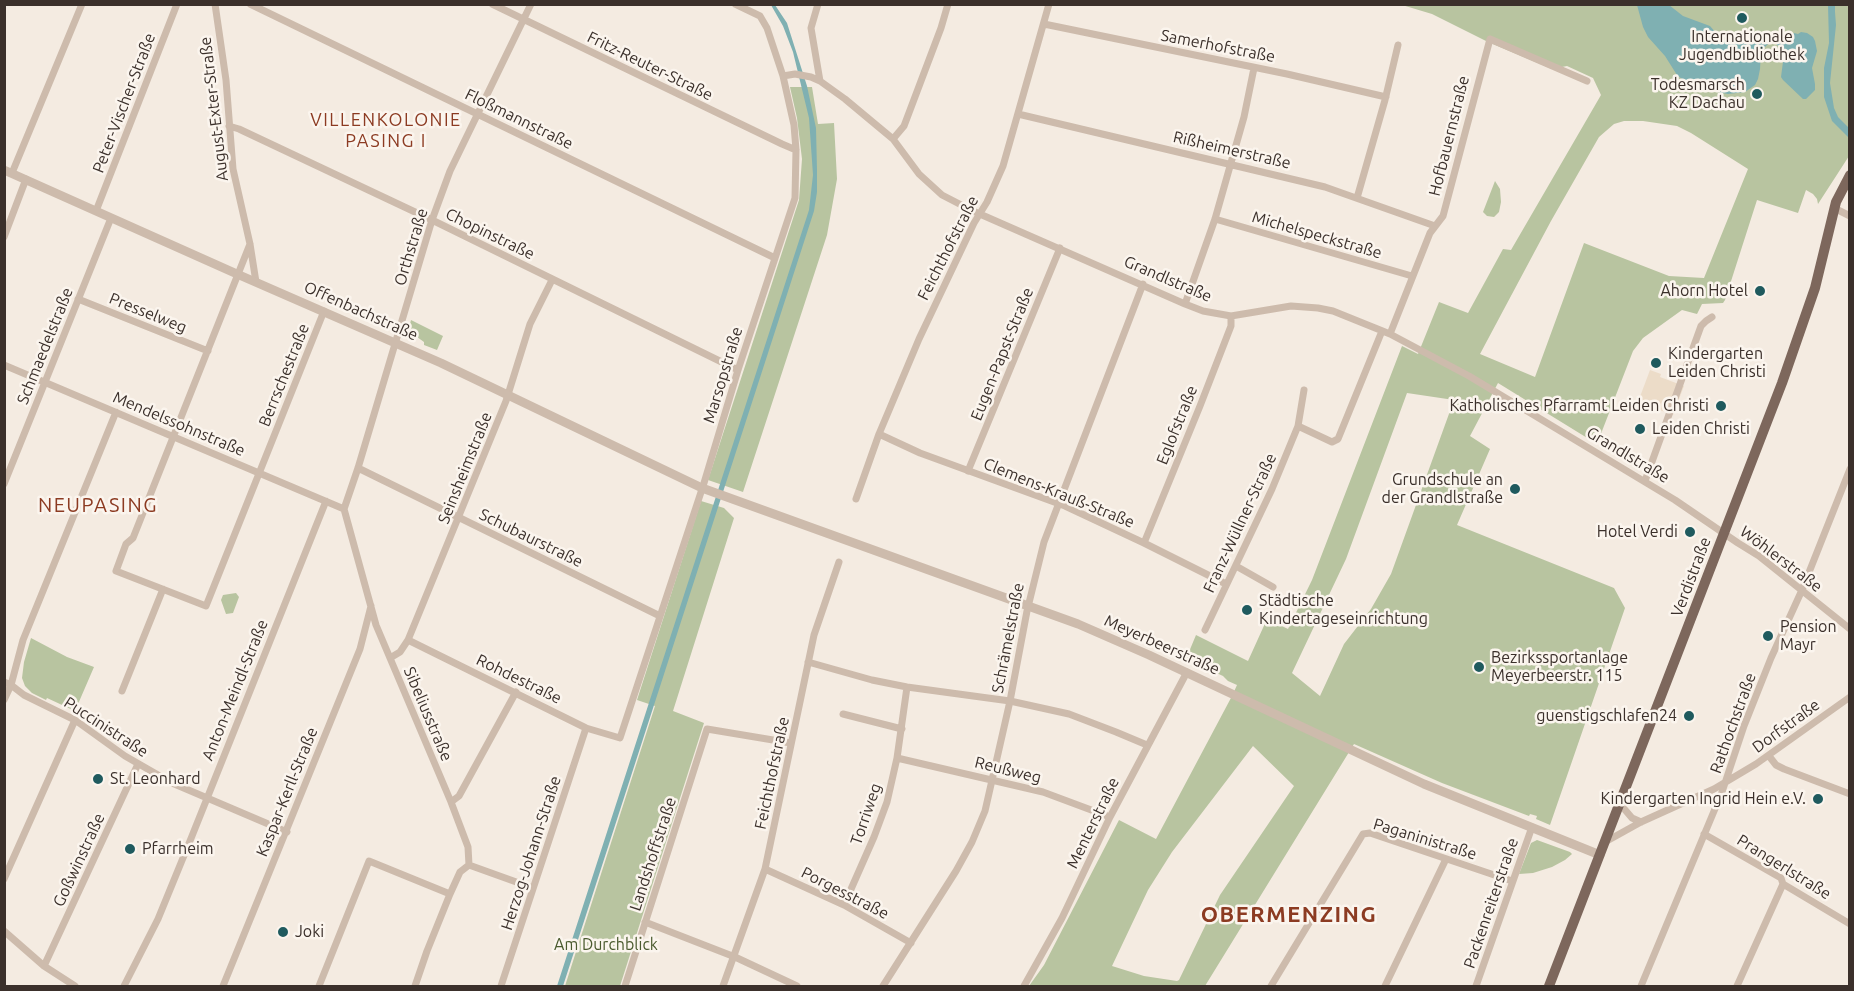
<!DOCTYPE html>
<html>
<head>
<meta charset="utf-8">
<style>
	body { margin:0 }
	#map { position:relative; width:1854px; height:991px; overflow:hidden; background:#f4ebe1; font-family:Ubuntu,sans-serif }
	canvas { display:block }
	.frame { position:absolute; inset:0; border:6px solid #3b302b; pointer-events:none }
</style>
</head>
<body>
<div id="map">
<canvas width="1854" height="991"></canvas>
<div class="frame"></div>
</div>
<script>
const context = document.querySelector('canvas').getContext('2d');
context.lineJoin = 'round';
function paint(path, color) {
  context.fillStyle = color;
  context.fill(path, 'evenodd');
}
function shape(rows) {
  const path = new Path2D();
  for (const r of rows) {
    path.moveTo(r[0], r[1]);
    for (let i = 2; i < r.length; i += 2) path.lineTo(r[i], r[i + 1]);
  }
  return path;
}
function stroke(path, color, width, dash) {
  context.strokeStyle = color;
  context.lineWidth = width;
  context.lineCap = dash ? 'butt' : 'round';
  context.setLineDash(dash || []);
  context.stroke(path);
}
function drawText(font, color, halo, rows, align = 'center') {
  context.font = font + ' Ubuntu,sans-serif';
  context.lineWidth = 5;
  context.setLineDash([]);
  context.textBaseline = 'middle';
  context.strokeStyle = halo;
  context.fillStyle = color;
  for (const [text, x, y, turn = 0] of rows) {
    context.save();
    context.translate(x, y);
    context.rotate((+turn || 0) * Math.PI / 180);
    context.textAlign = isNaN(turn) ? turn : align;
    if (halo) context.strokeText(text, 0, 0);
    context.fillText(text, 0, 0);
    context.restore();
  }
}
const green = shape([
	[1402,5,1849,5,1849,156,1818,204,1817,199,1813,194,1806,190,1798,213,1757,200,1725,300,1723,303,1702,304,1697,314,1682,310,1643,338,1633,351,1597,444,1498,383,1470,436,1490,449,1457,525,1614,588,1625,608,1550,825,1536,819,1537,816,1530,814,1529,816,1442,783,1354,744,1205,986,1080,986,1075,985,1074,986,1029,986,1044,965,1119,820,1156,839,1232,696,1237,685,1228,681,1223,676,1186,659,1196,635,1248,661,1267,619,1288,629,1312,580,1402,346,1418,354,1439,302,1468,313,1503,249,1511,250,1601,95,1593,78,1567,66,1552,69,1488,42,1432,14],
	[1624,121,1643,121,1677,126,1691,133,1748,169,1704,278,1669,276,1584,243,1535,377,1480,354,1551,221,1599,137,1614,124],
	[1407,393,1454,400,1391,574,1371,609,1344,644,1320,696,1292,673,1346,559],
	[1253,746,1294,786,1220,895,1179,980,1177,981,1144,976,1112,966,1148,890,1172,852],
	[790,87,812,87,818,124,834,123,837,179,827,235,743,492,708,480,799,200,802,159,797,118],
	[1495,181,1500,189,1501,202,1499,212,1494,217,1487,216,1483,212],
	[411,320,443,336,437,350,424,345,424,342,417,337,414,341,409,338,407,336],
	[701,501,724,508,734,518,673,711,704,723,620,986,565,986,655,706,637,700],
	[236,593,239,597,233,613,226,614,221,600,223,595],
	[31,638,67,657,94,667,75,711,47,698,46,700,32,693,25,686,22,678,24,662],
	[1537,840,1570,852,1572,854,1565,860,1552,867,1533,873,1519,874,1531,843]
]);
const plaza = shape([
	[1650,370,1661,374,1660,377,1684,386,1673,415,1638,402]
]);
const water = shape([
	[771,5,775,5,787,23,807,86,816,128,817,170,817,192,814,211,563,986,557,986,809,210,813,175,809,118,793,52,783,26],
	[1637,5,1669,5,1683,16,1710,26,1722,40,1726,42,1733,43,1742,40,1758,43,1764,40,1781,42,1785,41,1794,33,1798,34,1801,32,1807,33,1813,37,1815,41,1817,51,1812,68,1815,84,1815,90,1806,99,1803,99,1783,80,1781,77,1784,54,1782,49,1776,44,1768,44,1761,51,1760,69,1758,79,1755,85,1745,92,1728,94,1692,87,1677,75,1665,56,1648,37,1643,27],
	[1828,5,1835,5,1835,12,1836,25,1830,83,1834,108,1838,117,1849,128,1849,138,1832,121,1824,97,1824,68,1829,43]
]);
const minor = shape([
	[215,4,226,80,233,169,250,244,256,282],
	[250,4,775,258],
	[492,4,782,144,796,150],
	[818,4,811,28,820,81],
	[1044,24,1287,74,1386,97],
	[783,76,795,74,811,77,820,81,845,99,893,139,919,174,942,195,973,211,1185,304,1203,311,1231,316,1291,306,1318,308,1333,311,1390,334,1469,376,1675,500,1738,543,1759,556,1850,629],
	[1018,114,1325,187,1435,226],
	[229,126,239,129,432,220,738,370],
	[893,139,904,126,941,28,948,4],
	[12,173,82,4],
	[1357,198,1385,100,1398,45],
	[1834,208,1850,216],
	[96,211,177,4],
	[1215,219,1412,276],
	[4,237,26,179],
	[250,244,133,538,126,544,116,571,206,606,324,311],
	[78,299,208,351],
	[1185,304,1215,219,1244,117,1254,68],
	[1390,334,1430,233,1443,216,1490,39,1587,81],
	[4,365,344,509],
	[1298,426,1332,442,1338,439,1382,331],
	[879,434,920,453,1065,506,1144,543,1226,584],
	[358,468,660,616],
	[968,471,1060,248],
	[1645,481,1701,326,1706,321,1712,317],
	[4,484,111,218],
	[856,499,879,434,919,339,974,223,987,202,1003,166,1049,4],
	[344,509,358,468,432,220,450,171,531,4],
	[344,509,376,625,451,802,468,847,469,865],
	[1144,543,1200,406,1231,326,1231,316],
	[1236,566,1273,587],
	[1205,630,1272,489,1298,426,1304,390],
	[408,640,586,728,620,738,704,483,738,370,795,198,796,150,794,125,783,76,767,28,760,16,735,4],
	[390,658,400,652,408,640,506,401,530,324,552,280],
	[808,662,872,680,907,687,1010,701,1069,714,1116,732,1147,745],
	[4,682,11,685,24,695,75,720,125,756,172,783,287,832],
	[122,691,163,589],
	[4,700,11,685,23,640,116,412],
	[843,714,902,729],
	[1769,756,1776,765,1784,769,1850,794],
	[897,758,1043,792,1110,817],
	[451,802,459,796,516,692],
	[1620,804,1632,818,1641,822],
	[1704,834,1781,878,1783,884,1850,924],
	[1605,842,1641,822,1714,789,1756,764,1850,697],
	[469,865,533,888],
	[765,869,844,905,911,943],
	[4,879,75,720],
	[844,905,874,837,887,802,897,758,907,687],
	[645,922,735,957,797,986],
	[4,931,44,966,75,986],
	[44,966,138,764],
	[124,986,158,919,192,836,326,501],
	[223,986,360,649,371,606],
	[319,986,369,861,450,894],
	[415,986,427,951,450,894,460,872,469,865],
	[501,986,586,728],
	[625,986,707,729,791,743],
	[723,986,765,869,814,635,839,562],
	[883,986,956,871,972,842,985,811,1010,701,1027,611,1044,542,1143,284],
	[1024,986,1062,918,1110,817,1187,672],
	[1271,986,1363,834,1370,833,1512,881],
	[1385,986,1446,859],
	[1476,986,1532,827],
	[1641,986,1722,792,1744,726,1771,658,1802,590,1850,469],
	[1737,986,1783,884]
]);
const tertiary = shape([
	[4,170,237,274,441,363,702,488,1078,624,1149,655,1424,784,1600,855]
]);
const primary = shape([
	[1549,986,1782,383,1815,288,1836,202,1850,175]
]);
const markers = [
	[1742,18,6,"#1f5a5e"],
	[1757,94,6,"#1f5a5e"],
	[1760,291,6,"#1f5a5e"],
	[1656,363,6,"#1f5a5e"],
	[1721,406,6,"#1f5a5e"],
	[1640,429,6,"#1f5a5e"],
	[1515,489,6,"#1f5a5e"],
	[1690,532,6,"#1f5a5e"],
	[1247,610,6,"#1f5a5e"],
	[1768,636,6,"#1f5a5e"],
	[1479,667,6,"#1f5a5e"],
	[1689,716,6,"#1f5a5e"],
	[98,779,6,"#1f5a5e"],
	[1818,799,6,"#1f5a5e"],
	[130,849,6,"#1f5a5e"],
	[283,932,6,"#1f5a5e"]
];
const poiNames = [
	["Internationale",1742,37,"center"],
	["Jugendbibliothek",1742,55,"center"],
	["Todesmarsch",1745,85,"right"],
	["KZ Dachau",1745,103,"right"],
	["Ahorn Hotel",1748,291,"right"],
	["Kindergarten",1668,354],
	["Leiden Christi",1668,372],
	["Katholisches Pfarramt Leiden Christi",1709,406,"right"],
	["Leiden Christi",1652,429],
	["Grundschule an",1503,480,"right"],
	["der Grandlstraße",1503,498,"right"],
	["Hotel Verdi",1678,532,"right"],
	["Städtische",1259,601],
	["Kindertageseinrichtung",1259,619],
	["Pension",1780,627],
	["Mayr",1780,645],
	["Bezirkssportanlage",1491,658],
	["Meyerbeerstr. 115",1491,676],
	["guenstigschlafen24",1677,716,"right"],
	["St. Leonhard",110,779],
	["Kindergarten Ingrid Hein e.V.",1806,799,"right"],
	["Pfarrheim",142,849],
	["Joki",295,932]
];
const streetNames = [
	["Samerhofstraße",1218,46,11],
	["Fritz-Reuter-Straße",650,66,26],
	["Peter-Vischer-Straße",124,103,-69],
	["August-Exter-Straße",214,109,-97],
	["Floßmannstraße",519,119,26],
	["Hofbauernstraße",1449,136,-76],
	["Rißheimerstraße",1232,150,13],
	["Chopinstraße",490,234,26],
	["Michelspeckstraße",1317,235,16],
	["Orthstraße",411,247,-73],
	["Feichthofstraße",948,248,-63],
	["Grandlstraße",1168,279,23],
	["Offenbachstraße",361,311,24],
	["Presselweg",148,313,22],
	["Schmaedelstraße",45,346,-68],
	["Eugen-Papst-Straße",1002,354,-68],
	["Berrschestraße",284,375,-68],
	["Marsopstraße",723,375,-73],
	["Mendelssohnstraße",179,424,23],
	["Eglofstraße",1177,425,-68],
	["Grandlstraße",1628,455,31],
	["Seinsheimstraße",465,468,-68],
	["Clemens-Krauß-Straße",1059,493,22],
	["Franz-Wüllner-Straße",1240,523,-65],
	["Schubaurstraße",531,538,26],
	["Wöhlerstraße",1781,559,37],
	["Verdistraße",1691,577,-69],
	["Schrämelstraße",1008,638,-79],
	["Meyerbeerstraße",1162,645,24],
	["Rohdestraße",519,679,26],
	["Anton-Meindl-Straße",235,690,-68],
	["Sibeliusstraße",428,714,67],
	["Rathochstraße",1733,723,-70],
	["Dorfstraße",1786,726,-36],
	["Puccinistraße",106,727,33],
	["Reußweg",1008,770,14],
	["Feichthofstraße",772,773,-78],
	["Kaspar-Kerll-Straße",287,792,-68],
	["Torriweg",866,814,-71],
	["Menterstraße",1093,823,-64],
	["Paganinistraße",1425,839,17],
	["Herzog-Johann-Straße",531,853,-72],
	["Landshoffstraße",653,854,-72],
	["Goßwinstraße",79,860,-65],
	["Prangerlstraße",1784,867,32],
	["Porgesstraße",845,893,27],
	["Packenreiterstraße",1491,903,-71]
];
const parkNames = [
	["Am Durchblick",606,945]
];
const neighbourhoodNames = [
	["VILLENKOLONIE",386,120],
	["PASING I",386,141]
];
const quarterNames = [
	["NEUPASING",98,505]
];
const districtNames = [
	["OBERMENZING",1289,915]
];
paint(green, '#b8c4a0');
paint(plaza, '#ecdcc8');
paint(water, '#7fb0b2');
stroke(minor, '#cdbbac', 7);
stroke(tertiary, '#cdbbac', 9);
stroke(primary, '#7d675c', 10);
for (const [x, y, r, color] of markers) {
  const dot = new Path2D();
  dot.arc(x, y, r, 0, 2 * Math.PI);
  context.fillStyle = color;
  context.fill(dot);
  stroke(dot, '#fbf5ee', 2);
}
drawText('16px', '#3b302b', '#fbf5ee', poiNames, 'left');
drawText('16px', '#3b302b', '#fbf5ee', streetNames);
drawText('16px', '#4a5a2e', '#fbf5ee', parkNames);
context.letterSpacing = '1.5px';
drawText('18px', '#8c3b22', '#fbf5ee', neighbourhoodNames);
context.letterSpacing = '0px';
context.letterSpacing = '1.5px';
drawText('20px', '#8c3b22', '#fbf5ee', quarterNames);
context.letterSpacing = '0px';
context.letterSpacing = '1.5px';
drawText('bold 22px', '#8c3b22', '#fbf5ee', districtNames);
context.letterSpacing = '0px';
</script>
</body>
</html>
